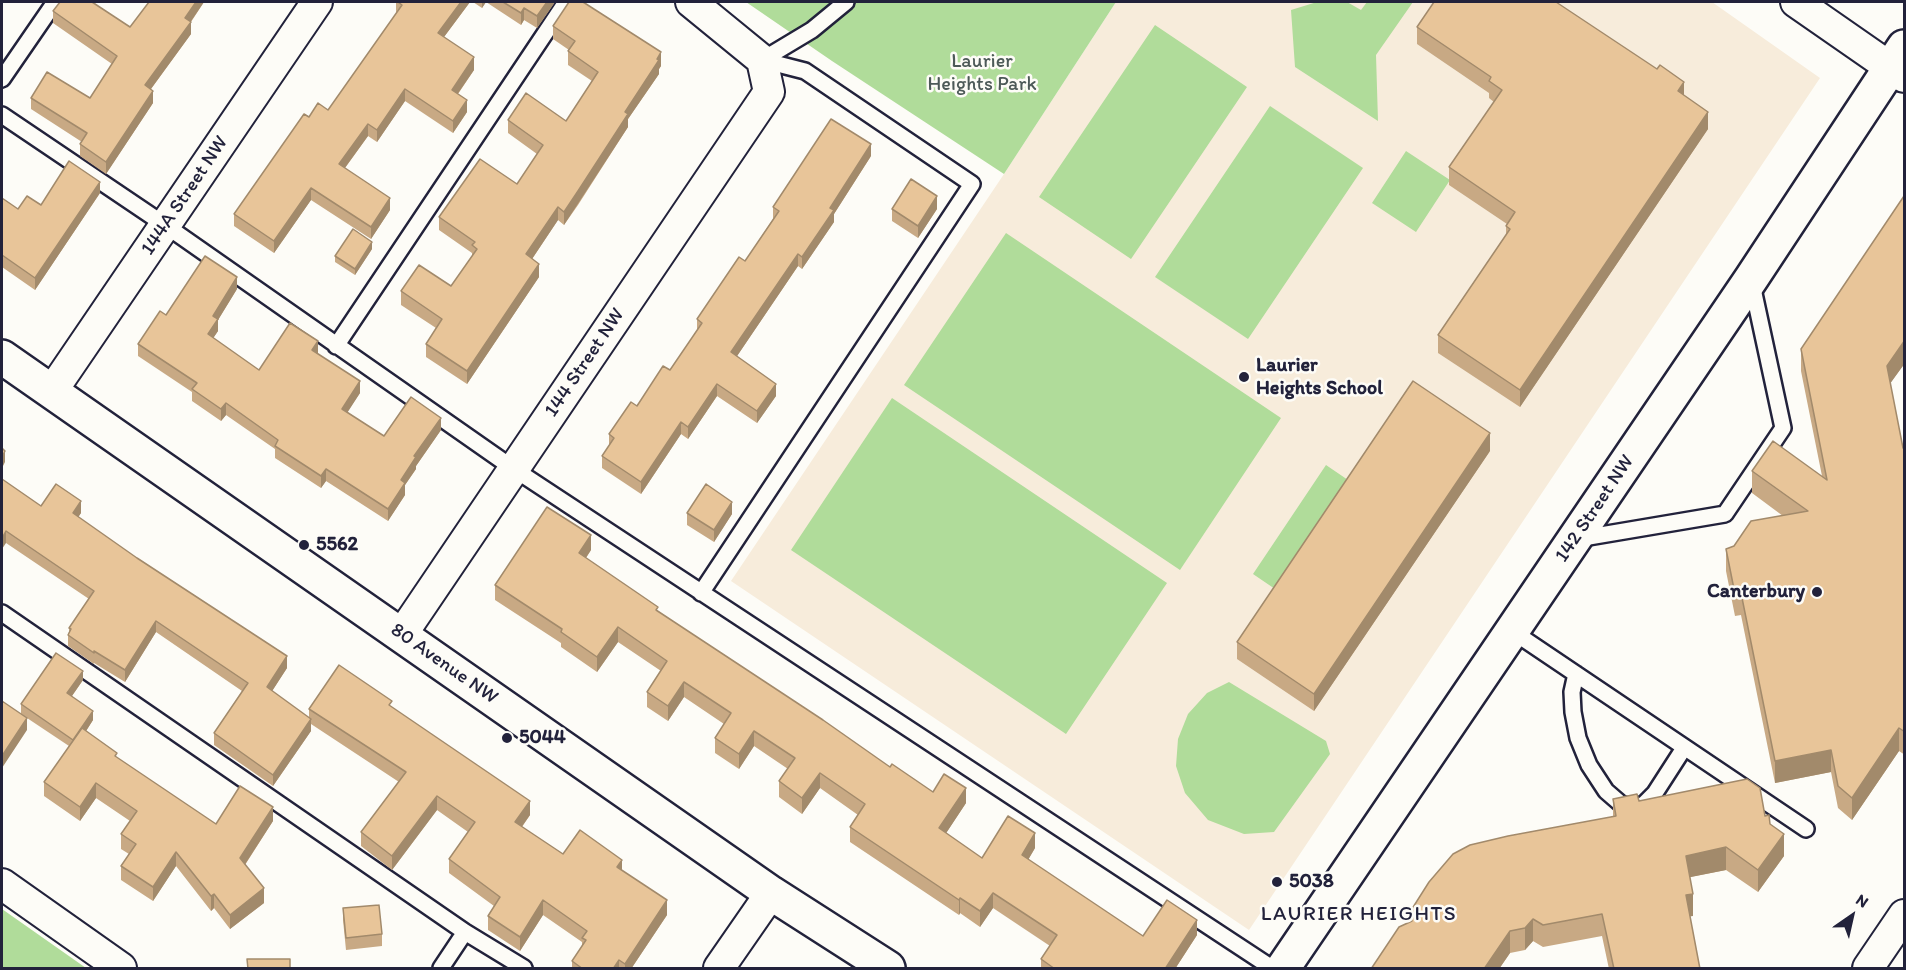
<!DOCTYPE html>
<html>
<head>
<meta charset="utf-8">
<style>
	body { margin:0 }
	#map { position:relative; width:1906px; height:970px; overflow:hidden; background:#fdfcf7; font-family:Itim,sans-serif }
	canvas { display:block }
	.frame { position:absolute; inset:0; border:3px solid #22223b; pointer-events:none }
	.north { position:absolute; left:1822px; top:886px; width:60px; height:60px; -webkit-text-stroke:4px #fdfcf7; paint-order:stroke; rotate:34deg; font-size:16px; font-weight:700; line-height:24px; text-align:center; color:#22223b }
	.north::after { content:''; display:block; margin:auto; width:21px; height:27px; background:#22223b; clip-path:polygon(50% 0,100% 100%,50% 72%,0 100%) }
</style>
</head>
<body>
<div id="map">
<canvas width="1906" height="970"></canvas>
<div class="frame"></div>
<div class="north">N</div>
</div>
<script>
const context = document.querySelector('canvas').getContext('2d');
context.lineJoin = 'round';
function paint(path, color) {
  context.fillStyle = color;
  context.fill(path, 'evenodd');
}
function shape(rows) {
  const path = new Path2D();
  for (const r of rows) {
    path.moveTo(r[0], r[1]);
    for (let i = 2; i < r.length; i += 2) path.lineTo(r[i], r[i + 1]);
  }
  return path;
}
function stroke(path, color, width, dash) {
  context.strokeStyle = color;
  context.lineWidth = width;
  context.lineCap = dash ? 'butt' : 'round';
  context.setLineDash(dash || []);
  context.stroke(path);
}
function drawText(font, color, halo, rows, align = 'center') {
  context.font = font + ' Itim,sans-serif';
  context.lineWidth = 5;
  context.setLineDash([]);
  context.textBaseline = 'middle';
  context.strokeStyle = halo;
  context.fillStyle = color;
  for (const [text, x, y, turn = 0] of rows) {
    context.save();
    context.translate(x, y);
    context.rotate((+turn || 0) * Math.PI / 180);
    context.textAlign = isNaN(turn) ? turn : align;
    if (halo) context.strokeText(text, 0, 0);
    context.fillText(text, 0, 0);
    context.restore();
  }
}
const built = shape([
	[1116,2,1712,2,1820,78,1249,930,731,581,1004,174]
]);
const green = shape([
	[746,2,1116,2,1004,174,832,61],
	[1317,2,1347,2,1361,10,1367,2,1413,2,1376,55,1378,121,1295,67,1291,10],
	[1155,25,1247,87,1131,259,1039,197],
	[1270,106,1363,168,1248,339,1155,277],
	[1406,151,1450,180,1416,232,1372,203],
	[1006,233,1281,418,1180,570,904,385],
	[892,398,1167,583,1066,734,791,550],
	[1326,465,1348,480,1275,589,1253,574],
	[1229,682,1326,741,1330,754,1274,832,1244,834,1208,820,1185,793,1176,766,1178,739,1188,714,1207,693],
	[2,909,86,968,2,968]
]);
const lane = shape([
	[762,60,812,30,846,2],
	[2,79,55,2],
	[2,115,165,225,514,469,1272,968],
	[336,346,566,2],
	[1577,539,1725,514,1783,428,1752,284],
	[701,593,972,184,805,71,762,60],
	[2,613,465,932,524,968],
	[1512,631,1806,829],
	[1576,674,1572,692,1573,712,1578,738,1589,765,1606,791,1621,804,1632,808,1644,804,1655,793,1684,748],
	[441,968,465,932]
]);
const street = shape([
	[1796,2,1904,77],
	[52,391,317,2],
	[402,634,769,92,762,60,691,2],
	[2,884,121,968],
	[719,968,771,893],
	[1868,968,1904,915]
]);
const secondary = shape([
	[2,357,771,893,888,968],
	[1283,968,1751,279,1904,47]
]);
const wall = shape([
	[149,2,204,2,191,22,191,34,151,89,153,103,106,174,80,156,80,144,82,142,31,109,31,98,90,98,112,64,53,23,53,11,130,27],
	[396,2,470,2,444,37,474,70,458,94,467,112,453,133,405,101,377,142,368,136,345,168,390,210,371,239,311,200,274,253,234,226,234,214,309,117,328,110,397,13,396,12],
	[473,2,555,2,537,28,524,20,521,25,486,2,482,8],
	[553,26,661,66,659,69,659,74,628,119,628,127,578,205,564,225,558,220,532,259,539,277,467,384,426,357,426,344,436,328,401,305,401,291,451,286,472,256,472,253,439,230,439,217,517,184,537,154,508,133,508,120,566,121,592,81,568,65,568,51,569,50,553,39],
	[1417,27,1684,95,1708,129,1520,407,1438,353,1438,335,1506,235,1506,226,1507,224,1449,185,1449,167,1494,102,1489,98,1489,93,1417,44],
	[871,156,834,214,834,222,802,269,798,266,737,356,776,396,757,423,717,396,688,439,681,434,641,494,602,468,602,456,609,446,609,434,670,370,697,331,697,319,745,261,773,219,773,207],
	[100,193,35,290,2,267,2,198,18,209],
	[1905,196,1905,363,1890,383,1903,448,1905,449,1905,755,1899,751,1852,820,1838,808,1831,772,1775,783,1741,615,1735,616,1726,571,1726,549,1734,546,1783,516,1752,493,1752,471,1822,476,1801,371,1801,349],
	[892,209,937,209,918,238,892,221],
	[372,249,355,275,335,262,335,256],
	[237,289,218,320,218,331,213,338,259,370,318,353,317,354,360,393,347,412,384,436,441,430,416,466,416,469,405,485,405,495,388,521,326,481,321,488,275,458,275,449,226,415,221,421,192,401,192,392,138,356,138,344,166,315],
	[1490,451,1314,711,1237,659,1237,642],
	[2,479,41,506,81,513,78,517,287,668,272,691,309,718,309,709,392,708,530,815,522,827,563,854,622,870,667,915,631,969,572,969,572,961,582,947,582,942,543,915,520,951,488,930,488,916,494,906,449,873,449,859,468,832,437,810,392,870,361,846,361,832,399,782,311,724,311,731,273,786,214,745,214,733,242,691,156,632,125,682,94,663,94,664,68,646,68,635,69,632,69,628,89,599,6,543],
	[687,513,732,514,714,542,687,525],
	[591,550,586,558,658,611,890,767,933,792,966,803,946,833,982,858,1035,848,1028,860,1143,936,1197,935,1175,969,1041,969,1041,959,1050,946,993,908,980,927,960,913,959,915,850,842,850,827,858,815,820,788,802,814,779,797,779,781,788,769,754,746,739,769,715,753,715,738,724,724,684,697,668,721,647,707,647,692,661,671,618,642,597,672,561,647,561,643,495,600,495,585],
	[83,680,72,696,93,720,86,731,117,758,216,824,273,821,245,865,264,903,230,929,214,908,211,911,176,866,153,901,121,880,121,866,129,854,121,849,121,834,130,821,96,798,80,821,44,796,44,782,69,746,21,714,21,704],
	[1613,799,1639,801,1765,816,1770,824,1784,856,1758,892,1726,870,1690,877,1693,916,1690,916,1700,969,1609,969,1602,936,1543,947,1533,941,1525,950,1510,953,1499,969,1371,969,1410,922,1410,912,1613,816],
	[343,908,382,934,382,946,346,950,343,920]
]);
const shadedWall = shape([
	[196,2,204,2,185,30,185,18],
	[461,2,470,2,438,45,438,33],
	[482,2,486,2,482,8],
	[547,2,555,2,537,28,537,16],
	[524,8,524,20,521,25,521,13],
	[191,22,191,34,145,97,145,85],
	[661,52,661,66,659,69,659,74,628,119,628,127,564,225,564,212],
	[474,57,474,70,452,102,452,90],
	[1684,82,1684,99,1678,91],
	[405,89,405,101,377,142,377,130],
	[153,91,153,103,106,174,106,162],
	[467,100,467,112,453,133,453,121],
	[1708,112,1708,129,1520,407,1520,390],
	[368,124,368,136,339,176,339,164],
	[871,144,871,156,834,214,834,222,802,269,802,257,830,208],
	[100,182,100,193,35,290,35,278],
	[311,188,311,200,274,253,274,241],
	[937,196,937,209,918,238,918,226],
	[390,198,390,210,371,239,371,227],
	[558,207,558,220,526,268,526,254],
	[372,242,372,249,355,275,355,269],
	[798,254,798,266,731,365,731,352],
	[539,264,539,277,467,384,467,371],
	[237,277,237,289,218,320,218,331,208,346,208,334,213,316],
	[1905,340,1905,363,1887,388,1887,366],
	[318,341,318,353,312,362,312,350],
	[360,381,360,393,342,421,342,409],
	[717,384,717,396,688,439,688,427],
	[776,384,776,396,757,423,757,411],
	[226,403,226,415,221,421,221,409],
	[441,418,441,430,416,466,416,469,405,485,405,495,388,521,388,509,401,480,414,456],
	[681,422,681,434,641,494,641,482],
	[1490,433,1490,451,1314,711,1314,694],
	[5,451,5,462,2,468,2,457],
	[326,469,326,481,321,488,321,476],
	[81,501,81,513,73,525,73,513],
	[732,502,732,514,714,542,714,530],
	[6,531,6,543,2,549,2,538],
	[591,535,591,550,579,568,579,553],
	[156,621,156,632,125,682,125,670],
	[618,627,618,642,597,672,597,657],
	[287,656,287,668,267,699,267,687],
	[83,671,83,680,67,703,67,693],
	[684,682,684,697,668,721,668,706],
	[93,711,93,720,74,750,74,740],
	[27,718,27,730,2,768,2,756],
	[311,719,311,731,273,786,273,775],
	[1899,728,1899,751,1852,820,1852,798],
	[754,731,754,746,739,769,739,754],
	[1831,750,1831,772,1775,783,1775,761],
	[820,773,820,788,802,814,802,798],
	[96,783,96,798,80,821,80,807],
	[966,788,966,803,939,844,939,828],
	[437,796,437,810,392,870,392,856],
	[530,801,530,815,515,836,515,822],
	[273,807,273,821,240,872,240,858],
	[1035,833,1035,848,1022,870,1022,855],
	[1784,834,1784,856,1758,892,1758,870],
	[1726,847,1726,870,1686,878,1686,856],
	[176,852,176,866,153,901,153,887],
	[622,860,622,874,617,867],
	[264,888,264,903,230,929,230,915],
	[993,893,993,908,980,927,980,911],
	[214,894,214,908,211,911,211,896],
	[1693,894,1693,916,1686,917,1686,895],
	[960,898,960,913,959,915,959,900],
	[543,900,543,915,520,951,520,937],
	[667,900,667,915,631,969,625,969,625,964],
	[1533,919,1533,941,1525,950,1525,928],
	[1197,920,1197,935,1175,969,1165,969],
	[1510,931,1510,953,1499,969,1484,969],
	[619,960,619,969,613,969]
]);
const building = shape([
	[60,2,92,2,130,27,149,2,196,2,185,18,191,22,145,85,153,91,106,162,80,144,87,133,31,98,47,72,90,98,117,56,53,11,60,2],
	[398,2,461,2,438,33,474,57,452,90,467,100,453,121,405,89,377,130,368,124,339,164,390,198,371,227,311,188,274,241,234,214,304,114,309,117,318,103,328,110,402,5,398,2],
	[503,2,547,2,537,16,524,8,521,13,503,2],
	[569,2,583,2,661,52,657,59,659,60,625,112,628,114,578,191,564,212,558,207,526,254,539,264,467,371,426,344,442,319,401,291,419,265,451,286,477,249,472,245,475,242,439,217,480,159,517,184,543,145,508,120,526,93,566,121,598,72,568,51,575,41,553,26,569,2],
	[1434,2,1556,2,1657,69,1660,65,1684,82,1678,91,1708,112,1520,390,1438,335,1510,229,1506,226,1515,212,1449,167,1502,90,1489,81,1491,77,1417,27,1434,2],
	[831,119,871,144,830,208,834,210,802,257,798,254,731,352,776,384,757,411,717,384,688,427,681,422,641,482,602,456,614,438,609,434,631,402,637,406,663,366,670,370,702,323,697,319,739,257,745,261,779,211,773,207,831,119],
	[69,161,100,182,35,278,2,255,2,198,18,209,27,196,41,205,69,161],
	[911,179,937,196,918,226,892,209,911,179],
	[1904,196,1905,340,1887,366,1903,448,1905,449,1905,732,1899,728,1852,798,1838,786,1831,750,1775,761,1741,593,1735,594,1726,549,1734,546,1751,521,1808,511,1752,471,1773,441,1827,480,1801,349,1904,196],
	[353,229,372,242,355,269,335,256,353,229],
	[205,256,237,277,213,316,218,319,208,334,259,370,290,323,318,341,312,350,360,381,342,409,384,436,411,397,441,418,414,456,416,457,401,480,405,483,388,509,326,469,321,476,275,446,278,440,226,403,221,409,192,389,197,383,138,344,160,311,166,315,205,256],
	[1413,381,1490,433,1314,694,1237,642,1413,381],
	[2,448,5,451,2,457,2,448],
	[2,479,41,506,56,484,81,501,73,513,137,558,287,656,267,687,311,719,273,775,214,733,248,683,156,621,125,670,94,651,94,653,68,635,71,629,69,628,94,591,6,531,2,538,2,479],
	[706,484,732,502,714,530,687,513,706,484],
	[547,507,591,535,579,553,658,607,656,610,823,720,890,767,892,764,933,792,944,774,966,788,939,828,982,858,1008,816,1035,833,1022,855,1143,936,1167,900,1197,920,1165,969,1055,969,1041,959,1057,935,993,893,980,911,960,898,959,900,850,827,865,804,820,773,802,798,779,781,795,758,754,731,739,754,715,738,731,713,684,682,668,706,647,692,667,661,618,627,597,657,561,632,562,629,495,585,547,507],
	[56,653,83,671,67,693,93,711,73,740,21,704,56,653],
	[339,665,392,701,389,705,530,801,515,822,563,854,580,830,622,860,617,867,667,900,625,964,619,960,613,969,583,969,572,961,586,940,582,938,587,931,543,900,520,937,488,916,500,897,449,859,475,822,437,796,392,856,361,832,406,772,309,709,339,665],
	[2,701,27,718,2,756,2,701],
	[82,728,117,753,115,756,216,824,240,786,273,807,240,858,264,888,230,915,214,894,211,896,176,852,153,887,121,866,136,844,121,834,137,811,96,783,80,807,44,782,82,728],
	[1747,779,1760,788,1765,816,1769,815,1770,824,1784,834,1758,870,1726,847,1686,856,1693,894,1686,895,1700,969,1614,969,1602,914,1543,925,1533,919,1525,928,1510,931,1484,969,1371,969,1399,927,1412,921,1410,912,1429,882,1453,854,1470,845,1508,836,1616,816,1613,799,1637,794,1639,801,1747,779],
	[379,905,382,934,346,938,343,908,379,905],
	[247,959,290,959,290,969,248,969,247,959]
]);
const markers = [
	[1244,377,6,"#22223b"],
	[304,545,6,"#22223b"],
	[1817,592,6,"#22223b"],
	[507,738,6,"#22223b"],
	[1277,882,6,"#22223b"]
];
const parkNames = [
	["Laurier",982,62],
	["Heights Park",982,85]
];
const streetNames = [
	["144A Street NW",185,196,-56],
	["144 Street NW",585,363,-56],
	["142 Street NW",1595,509,-56],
	["80 Avenue NW",444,664,35]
];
const poiNames = [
	["Laurier",1256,366],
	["Heights School",1256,389],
	["5562",316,545],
	["Canterbury",1805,592,"right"],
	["5044",519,738],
	["5038",1289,882]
];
const neighbourhoodNames = [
	["LAURIER HEIGHTS",1359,915]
];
paint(built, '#f7ecdb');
paint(green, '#b0dc9a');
stroke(lane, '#22223b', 20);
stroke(street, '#22223b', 34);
stroke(secondary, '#22223b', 38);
stroke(lane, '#fdfcf7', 15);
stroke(street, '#fdfcf7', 30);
stroke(secondary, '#fdfcf7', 33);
paint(wall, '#c8a984');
paint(shadedWall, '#a28a6b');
paint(building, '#e8c599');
stroke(building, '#a28a6b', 1.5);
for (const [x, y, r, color] of markers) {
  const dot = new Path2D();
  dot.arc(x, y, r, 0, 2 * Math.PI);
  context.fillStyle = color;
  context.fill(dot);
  stroke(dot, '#fdfcf7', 2);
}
drawText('20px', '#4d5a58', '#fdfcf7', parkNames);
drawText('20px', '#22223b', '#fdfcf7', streetNames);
drawText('bold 20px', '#22223b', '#fdfcf7', poiNames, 'left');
context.letterSpacing = '1.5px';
drawText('21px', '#22223b', '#fdfcf7', neighbourhoodNames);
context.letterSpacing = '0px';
</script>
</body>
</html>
